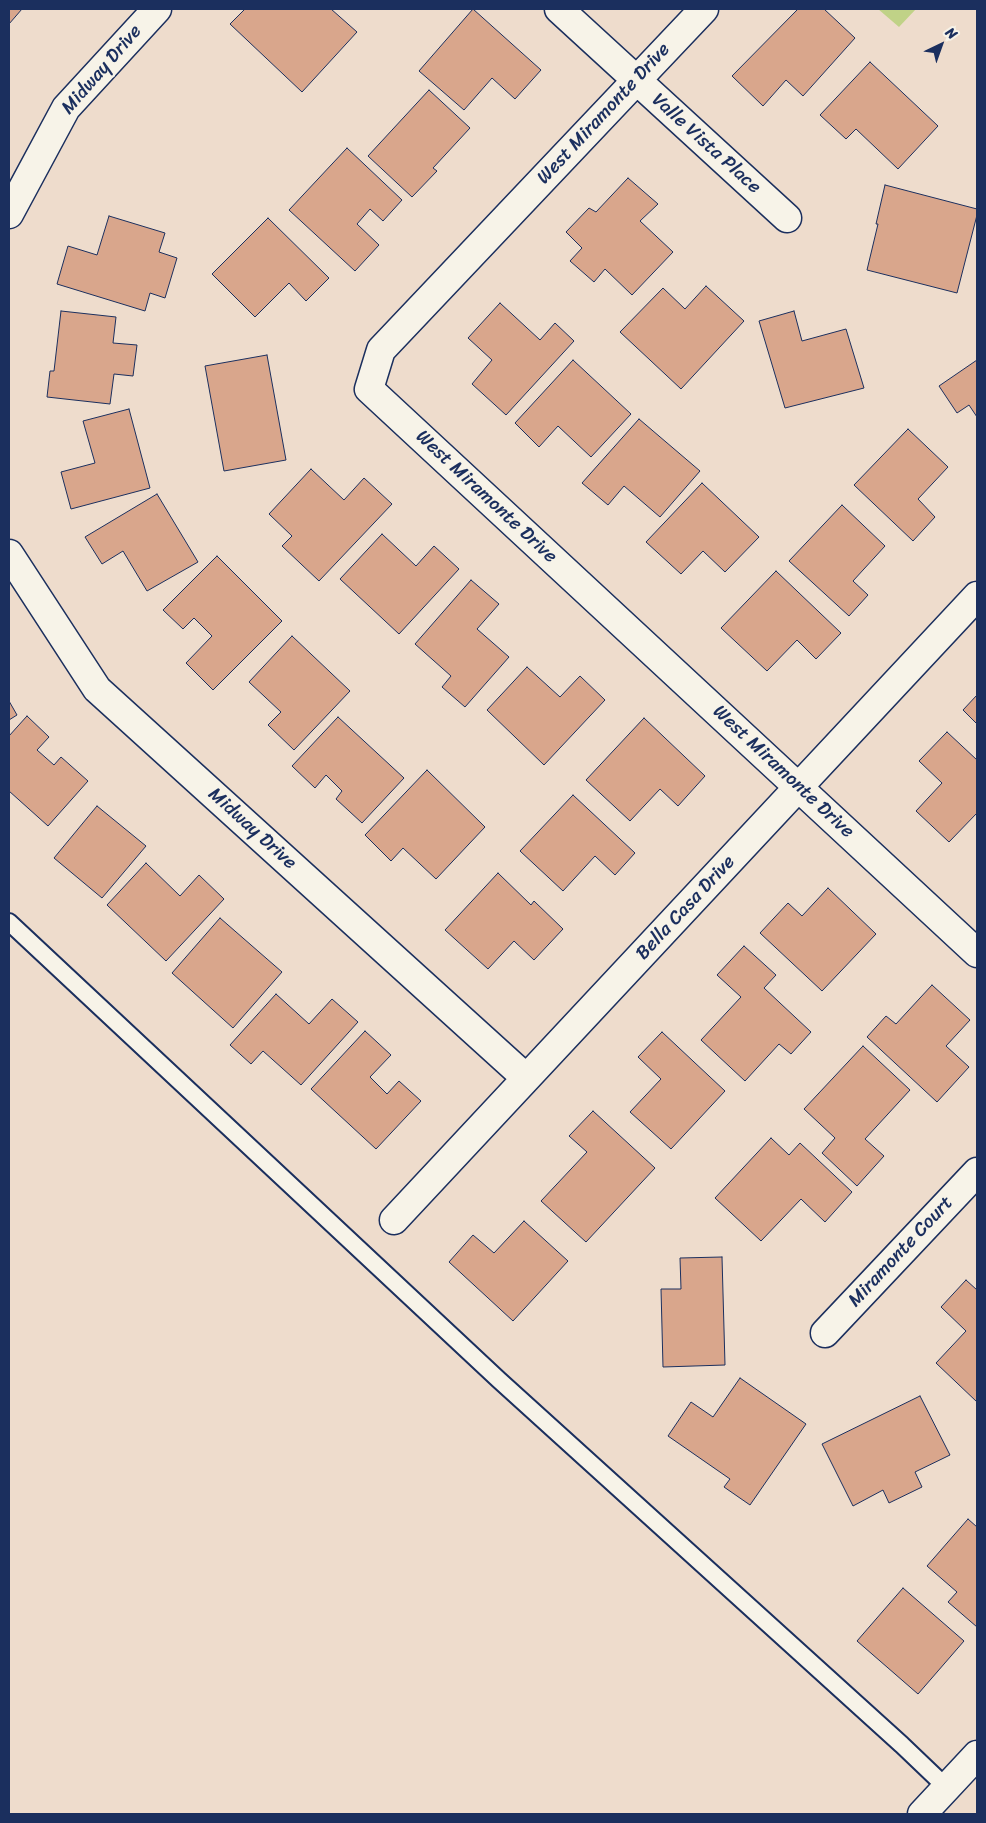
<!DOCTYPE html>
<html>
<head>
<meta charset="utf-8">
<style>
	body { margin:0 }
	#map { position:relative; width:986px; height:1823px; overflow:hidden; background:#eedccc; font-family:Sriracha,sans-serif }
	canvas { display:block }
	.frame { position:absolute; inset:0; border:10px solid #1b2f5e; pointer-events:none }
	.north { position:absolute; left:916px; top:20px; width:50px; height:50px; -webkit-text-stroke:4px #f7f3e8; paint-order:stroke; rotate:42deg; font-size:14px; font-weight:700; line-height:20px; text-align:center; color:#1b2f5e }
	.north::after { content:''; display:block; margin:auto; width:18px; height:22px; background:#1b2f5e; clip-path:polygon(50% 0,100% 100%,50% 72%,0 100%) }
</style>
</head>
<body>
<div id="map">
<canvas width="986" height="1823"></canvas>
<div class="frame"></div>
<div class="north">N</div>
</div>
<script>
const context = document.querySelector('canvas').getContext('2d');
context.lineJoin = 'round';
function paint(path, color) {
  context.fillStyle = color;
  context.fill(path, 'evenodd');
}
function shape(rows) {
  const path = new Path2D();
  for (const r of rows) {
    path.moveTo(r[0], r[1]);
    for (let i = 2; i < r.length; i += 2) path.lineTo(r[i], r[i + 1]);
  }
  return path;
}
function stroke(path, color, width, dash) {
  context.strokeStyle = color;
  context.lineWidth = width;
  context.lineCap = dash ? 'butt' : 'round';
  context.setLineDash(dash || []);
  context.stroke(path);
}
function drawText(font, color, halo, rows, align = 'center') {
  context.font = font + ' Sriracha,sans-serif';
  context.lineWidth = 4.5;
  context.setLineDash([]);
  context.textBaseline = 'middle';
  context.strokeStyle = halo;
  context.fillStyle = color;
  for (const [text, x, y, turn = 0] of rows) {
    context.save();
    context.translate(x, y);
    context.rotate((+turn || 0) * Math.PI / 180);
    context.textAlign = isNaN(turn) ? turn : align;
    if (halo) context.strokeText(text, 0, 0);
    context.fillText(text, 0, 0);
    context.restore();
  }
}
const green = shape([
	[878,9,916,9,899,27]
]);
const building = shape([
	[9,9,22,9,9,24,9,9],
	[245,9,331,9,357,32,302,92,230,24,245,9],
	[473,9,541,70,515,99,492,78,464,110,419,71,473,9],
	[798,9,824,9,855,38,803,96,786,80,763,106,732,76,798,9],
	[870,62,938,126,898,169,856,129,846,139,820,115,870,62],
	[429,90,470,128,433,168,437,171,412,197,368,156,429,90],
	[347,148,402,200,383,221,370,209,357,224,379,245,355,271,289,210,347,148],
	[628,178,658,204,640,221,673,252,632,295,605,269,594,282,570,261,582,248,566,232,589,208,596,212,628,178],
	[885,185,977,209,977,215,957,293,867,270,878,224,876,224,885,185],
	[109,216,165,233,159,252,177,258,165,298,150,293,145,311,57,284,68,246,97,255,109,216],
	[268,218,329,278,306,301,289,283,255,317,212,274,268,218],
	[706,286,744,321,681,389,620,332,663,288,685,309,706,286],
	[500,303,540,340,555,323,574,341,506,415,472,384,492,360,468,338,500,303],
	[61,311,116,317,113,343,137,345,133,376,114,374,110,404,47,397,50,371,54,371,61,311],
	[794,311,802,341,846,329,864,388,785,408,759,321,794,311],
	[267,355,286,460,224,471,205,366,267,355],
	[573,360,631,414,591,457,558,426,539,447,515,423,573,360],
	[977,360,977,417,969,405,957,413,939,386,977,360],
	[129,409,150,488,71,509,61,472,95,463,83,421,129,409],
	[639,419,700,471,660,517,624,486,608,505,582,483,639,419],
	[908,429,948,467,918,499,935,517,913,541,854,485,908,429],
	[311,469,344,500,364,478,392,504,319,581,282,546,292,536,269,514,311,469],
	[702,483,759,537,725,572,703,551,681,574,646,542,702,483],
	[157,494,198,562,147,591,123,551,102,564,85,537,157,494],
	[842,505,885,546,853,581,868,595,849,616,789,561,842,505],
	[382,534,416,566,434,546,459,569,399,634,340,579,382,534],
	[217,556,282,621,213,690,186,663,212,636,194,618,183,629,163,610,217,556],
	[776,571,841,633,816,659,797,640,767,671,721,628,776,571],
	[471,580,499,604,477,629,509,657,465,707,442,687,451,676,415,644,471,580],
	[292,636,350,691,294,750,268,725,281,712,249,682,292,636],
	[527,667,560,697,580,676,605,700,544,765,487,710,527,667],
	[977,695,977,724,963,710,977,695],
	[9,701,17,715,9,720,9,701],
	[27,716,49,737,37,750,54,765,61,757,88,781,48,826,9,791,9,736,27,716],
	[338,717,404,778,362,823,336,799,342,791,326,775,315,788,292,766,338,717],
	[644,718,705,776,678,806,660,789,630,821,586,780,644,718],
	[947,732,977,760,977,813,949,842,916,811,942,783,919,761,947,732],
	[427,770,485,827,436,879,403,848,391,861,365,835,427,770],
	[573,795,635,853,615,875,595,856,563,891,520,851,573,795],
	[97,806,146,846,102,898,54,858,97,806],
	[146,863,180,896,199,875,224,899,166,961,107,905,146,863],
	[498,873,531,905,534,901,563,929,534,960,514,941,488,969,445,930,498,873],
	[828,888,876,934,822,991,760,933,788,903,802,916,828,888],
	[220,918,282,972,233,1028,172,973,220,918],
	[744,946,776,975,764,988,811,1032,791,1054,779,1044,745,1081,701,1040,741,997,717,975,744,946],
	[932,985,970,1020,946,1046,969,1067,937,1102,867,1037,886,1016,896,1024,932,985],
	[276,994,309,1024,332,999,358,1022,301,1085,263,1051,251,1064,230,1045,276,994],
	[365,1031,391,1055,370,1077,387,1094,399,1081,421,1101,376,1149,311,1089,365,1031],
	[662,1032,725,1091,671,1149,630,1112,661,1079,638,1057,662,1032],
	[863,1046,910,1090,865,1139,884,1156,857,1186,822,1153,835,1138,804,1109,863,1046],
	[593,1111,655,1168,586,1242,541,1201,587,1152,569,1136,593,1111],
	[771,1138,789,1155,800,1143,852,1192,825,1222,801,1199,761,1241,715,1198,771,1138],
	[524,1221,568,1261,513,1321,449,1262,473,1235,494,1253,524,1221],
	[722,1257,725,1365,663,1367,661,1289,681,1289,680,1258,722,1257],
	[966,1280,977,1290,977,1402,936,1363,966,1331,941,1307,966,1280],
	[740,1378,806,1424,750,1505,724,1487,730,1479,668,1436,691,1402,713,1417,740,1378],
	[920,1396,950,1455,915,1472,922,1487,889,1503,883,1490,853,1506,822,1444,920,1396],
	[968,1519,977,1527,977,1627,948,1602,957,1592,927,1566,968,1519],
	[903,1588,964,1641,918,1694,857,1641,903,1588]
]);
const lane = shape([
	[9,922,499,1380,902,1745,947,1788]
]);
const street = shape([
	[559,9,787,218],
	[704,9,381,350,369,389,977,953],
	[9,214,66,108,157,9],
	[9,554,97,689,526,1078],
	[394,1220,977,596],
	[825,1333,977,1172]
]);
const secondary = shape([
	[922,1814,977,1755]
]);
const streetNames = [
	["Midway Drive",102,70,-49],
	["West Miramonte Drive",604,114,-47],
	["Valle Vista Place",706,144,42],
	["West Miramonte Drive",486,497,43],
	["West Miramonte Drive",783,772,43],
	["Midway Drive",252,829,42],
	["Bella Casa Drive",686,908,-47],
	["Miramonte Court",901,1252,-47]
];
paint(green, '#c0d287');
paint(building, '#d9a68c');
stroke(building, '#1b2f5e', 1);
stroke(lane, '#1b2f5e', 20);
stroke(street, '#1b2f5e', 31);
stroke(secondary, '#1b2f5e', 31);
stroke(lane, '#f7f3e8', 16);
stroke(street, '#f7f3e8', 28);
stroke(secondary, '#f7f3e8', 28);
drawText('19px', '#1b2f5e', '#f7f3e8', streetNames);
</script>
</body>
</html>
